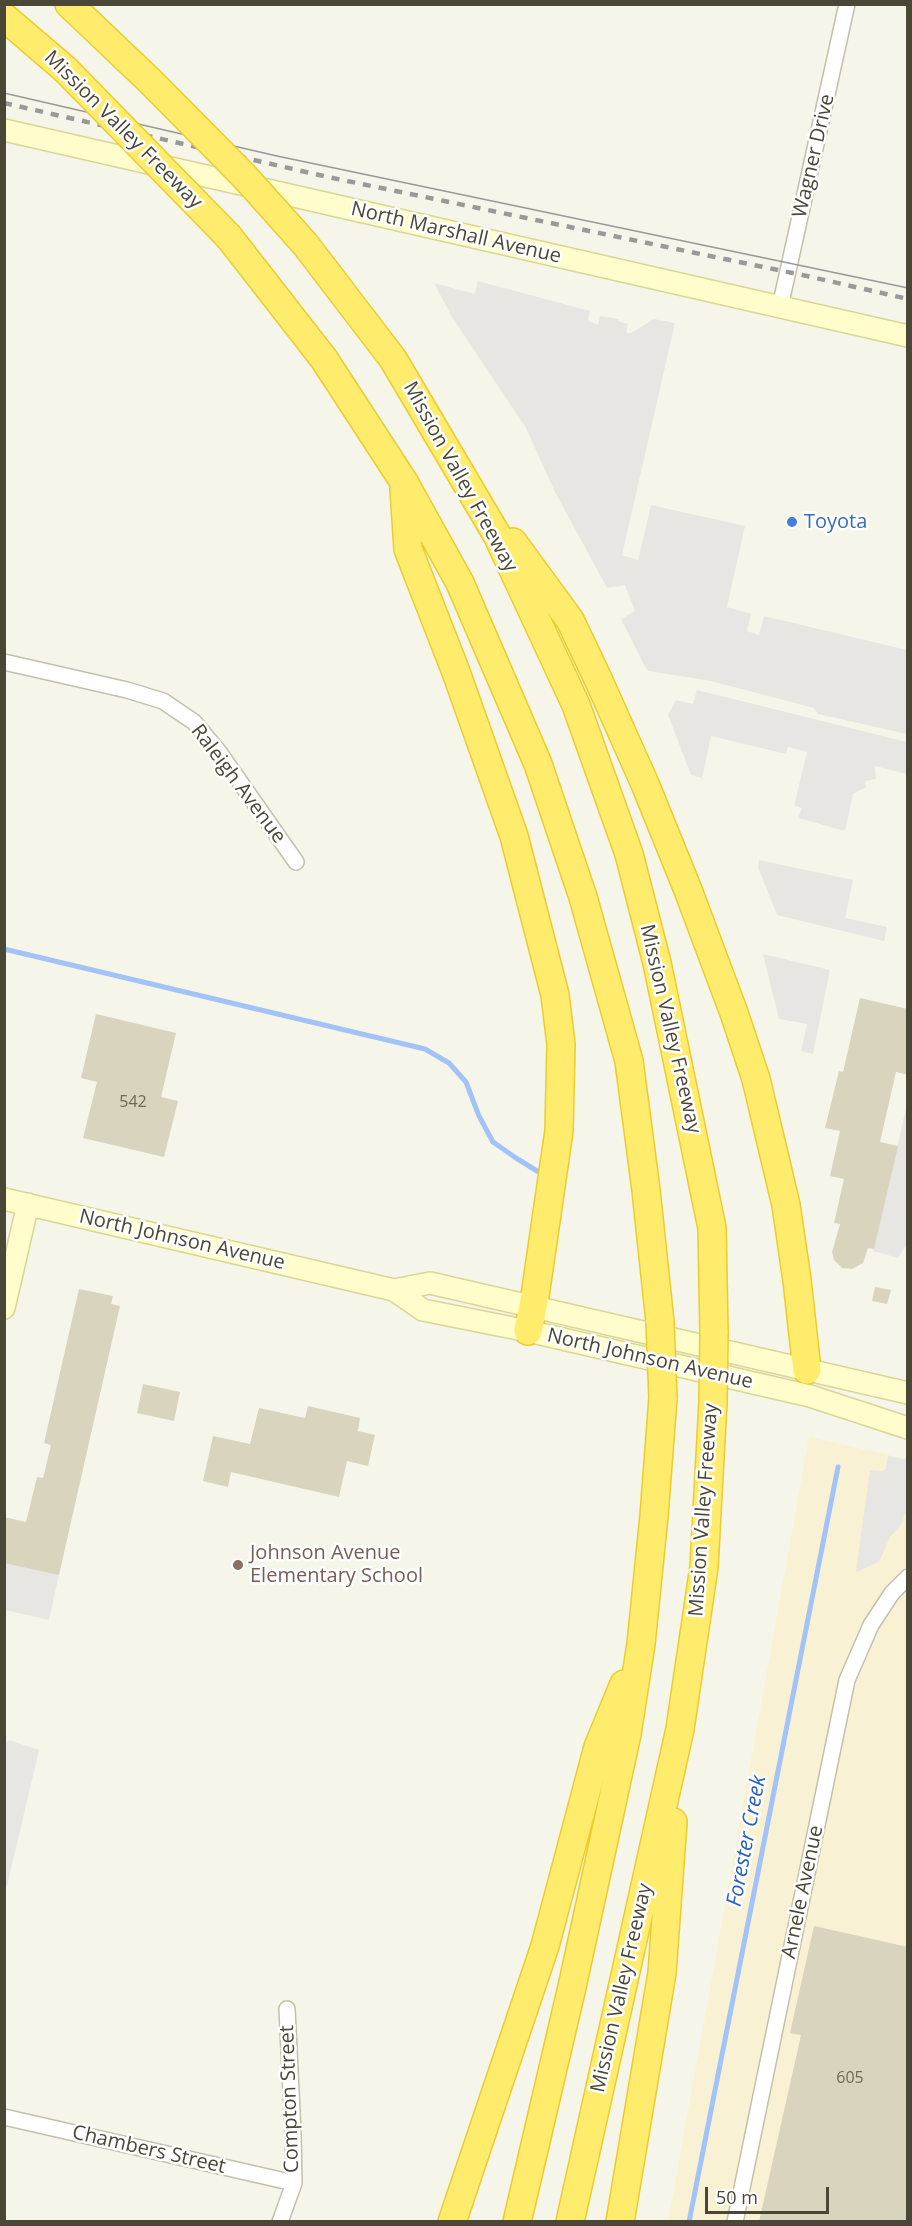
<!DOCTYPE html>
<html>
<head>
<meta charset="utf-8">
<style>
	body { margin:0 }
	#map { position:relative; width:912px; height:2226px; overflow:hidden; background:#f6f5ea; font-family:"Open Sans",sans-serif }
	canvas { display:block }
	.frame { position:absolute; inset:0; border:6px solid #4b4737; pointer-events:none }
	.scale { position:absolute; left:705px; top:2187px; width:124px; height:27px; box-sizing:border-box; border:3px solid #4b4737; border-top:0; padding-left:8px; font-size:18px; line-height:21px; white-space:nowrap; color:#4b4737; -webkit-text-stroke:4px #fff; paint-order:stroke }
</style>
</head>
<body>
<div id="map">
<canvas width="912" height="2226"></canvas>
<div class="frame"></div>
<div class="scale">50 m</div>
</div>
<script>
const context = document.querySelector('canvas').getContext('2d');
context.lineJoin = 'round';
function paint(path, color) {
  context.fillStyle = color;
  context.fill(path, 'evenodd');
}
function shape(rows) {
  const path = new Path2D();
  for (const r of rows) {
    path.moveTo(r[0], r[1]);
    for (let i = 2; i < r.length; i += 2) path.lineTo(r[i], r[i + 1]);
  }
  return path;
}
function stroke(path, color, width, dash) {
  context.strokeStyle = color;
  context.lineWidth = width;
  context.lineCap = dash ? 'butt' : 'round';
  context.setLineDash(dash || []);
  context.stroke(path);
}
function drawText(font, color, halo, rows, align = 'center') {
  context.font = font + ' "Open Sans",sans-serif';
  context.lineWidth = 5;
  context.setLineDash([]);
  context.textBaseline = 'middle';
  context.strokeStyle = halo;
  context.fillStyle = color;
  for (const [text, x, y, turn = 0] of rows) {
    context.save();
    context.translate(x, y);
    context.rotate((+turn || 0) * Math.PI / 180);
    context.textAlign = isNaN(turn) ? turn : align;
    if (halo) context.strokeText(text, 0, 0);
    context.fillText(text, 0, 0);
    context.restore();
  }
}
const commercial = shape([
	[809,1437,907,1459,907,2221,668,2222]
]);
const parking = shape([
	[478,281,590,311,588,321,598,325,600,316,618,319,620,322,628,324,626,333,631,333,654,319,675,323,622,555,638,560,651,505,745,526,727,607,751,614,747,631,759,635,764,616,907,650,907,734,818,714,814,708,711,681,649,671,645,667,621,619,635,611,625,585,607,588,555,492,526,428,452,317,434,283,475,294],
	[697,690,907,742,907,774,875,766,876,779,865,781,866,787,853,794,845,831,798,818,802,808,794,806,807,752,788,747,786,754,711,736,702,778,691,775,668,715,676,700,693,704],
	[759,860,853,880,845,918,887,927,884,941,777,915,758,867],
	[763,954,830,970,813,1054,801,1051,807,1024,779,1019],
	[907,1104,907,1248,905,1247,898,1258,873,1251],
	[888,1456,907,1460,907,1514,904,1514,903,1522,890,1537,879,1562,856,1572,870,1470,883,1471,886,1468],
	[5,1561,59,1574,49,1620,5,1610],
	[9,1740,39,1750,7,1886,4,1886,4,1742,7,1742]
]);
const stream = shape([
	[4,949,425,1049,449,1063,466,1082,479,1116,493,1142,516,1158,537,1171],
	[689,2222,838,1467]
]);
const building = shape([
	[860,998,908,1009,908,1075,896,1072,880,1142,898,1146,874,1249,868,1248,863,1263,852,1269,842,1268,834,1260,832,1252,840,1224,834,1223,844,1179,830,1176,840,1131,825,1128,839,1071,843,1072],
	[96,1014,176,1033,161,1097,178,1101,164,1157,83,1138,97,1082,81,1078],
	[875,1287,891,1290,887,1304,872,1301],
	[79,1289,113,1296,111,1304,120,1306,59,1575,4,1563,4,1517,26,1522,37,1477,43,1478,51,1445,44,1443],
	[143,1384,180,1392,174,1421,137,1413],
	[308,1406,360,1418,358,1431,375,1435,368,1466,347,1461,339,1497,231,1472,228,1487,203,1481,213,1436,250,1444,259,1408,305,1418],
	[814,1926,908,1947,908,2222,759,2222,801,2035,790,2033]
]);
const street = shape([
	[780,307,847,4],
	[4,662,127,690,163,701,194,722,219,752,296,862],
	[4,2117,294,2183],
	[280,2222,294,2183,293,2133,287,2009],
	[735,2222,847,1680,871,1625,892,1593,908,1577]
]);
const secondary = shape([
	[4,130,908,336],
	[4,1199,394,1290,430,1283,908,1393],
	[394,1290,423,1310,528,1331,810,1396,908,1428],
	[4,1308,28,1204]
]);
const highway = shape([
	[69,4,151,82],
	[4,17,66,70],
	[229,237,324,359,404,482,460,583,538,764,583,897,629,1061,646,1190,660,1322],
	[305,244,393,359,497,535,576,705,629,854,657,963,712,1228,714,1333],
	[404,489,408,549,456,672,514,836,555,995,561,1044,559,1131,535,1296,528,1331],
	[513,542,570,620,599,681,645,784,688,890,734,1013,756,1079,786,1205,797,1280,807,1370],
	[452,2222,545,1946,598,1747,624,1684],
	[517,2222,572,1987,627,1734,641,1644,654,1516,663,1398],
	[570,2222,680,1729,704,1567,713,1402],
	[620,2222,662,1973,673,1822]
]);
const tram = shape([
	[4,93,277,156,908,288]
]);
const rail = shape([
	[4,103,328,177,807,276,908,299]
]);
const highwayBridge = shape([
	[66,70,229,237],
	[151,82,245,177,305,244],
	[660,1322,663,1398],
	[713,1402,714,1333]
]);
const markers = [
	[792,522,6,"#3f7fe0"],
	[238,1565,6,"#8d6e63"]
];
const numberNames = [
	["542",133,1102],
	["605",850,2078]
];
const streetNames = [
	["Mission Valley Freeway",123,130,45],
	["Wagner Drive",814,156,-77],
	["North Marshall Avenue",456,233,13],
	["Mission Valley Freeway",460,477,61],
	["Raleigh Avenue",238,784,53],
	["Mission Valley Freeway",670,1029,77],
	["North Johnson Avenue",182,1240,13],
	["North Johnson Avenue",650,1359,13],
	["Mission Valley Freeway",704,1510,-86],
	["Arnele Avenue",803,1892,-78],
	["Mission Valley Freeway",622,1988,-77],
	["Compton Street",290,2099,-92],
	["Chambers Street",149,2150,13]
];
const shopNames = [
	["Toyota",804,522]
];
const educationNames = [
	["Johnson Avenue",250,1553],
	["Elementary School",250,1576]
];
const waterNames = [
	["Forester Creek",747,1841,-79]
];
paint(commercial, '#f9f1d4');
paint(parking, '#e8e6e2');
stroke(stream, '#a2c3f7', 5);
paint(building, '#d9d4be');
stroke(street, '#c3c0ab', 18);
stroke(secondary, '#dad696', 24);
stroke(highway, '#ebcc2f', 30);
stroke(street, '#fff', 15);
stroke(secondary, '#fffdcb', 21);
stroke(highway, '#ffec6c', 27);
stroke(tram, '#999', 1.5);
stroke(rail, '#999', 4.5, [8, 8]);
stroke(highwayBridge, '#ebcc2f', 30, []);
stroke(highwayBridge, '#ffec6c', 27);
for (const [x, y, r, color] of markers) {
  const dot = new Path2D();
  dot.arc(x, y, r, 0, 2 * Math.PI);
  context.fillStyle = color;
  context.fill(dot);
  stroke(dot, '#fff', 2);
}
drawText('16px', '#6e6a59', null, numberNames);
drawText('20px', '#4b4737', '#fff', streetNames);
drawText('20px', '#366cbe', '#fff', shopNames, 'left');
drawText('20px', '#785e54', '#fff', educationNames, 'left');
drawText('italic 21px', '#2560c2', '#fff', waterNames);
</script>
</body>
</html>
